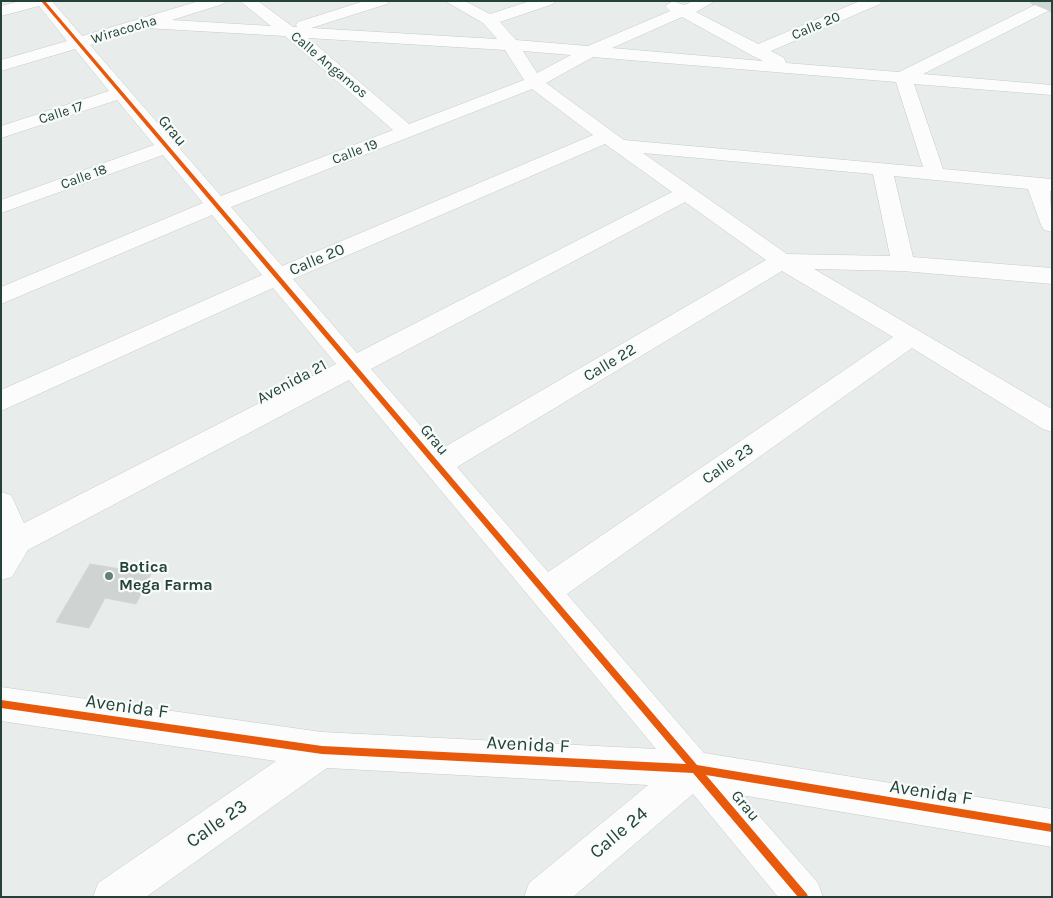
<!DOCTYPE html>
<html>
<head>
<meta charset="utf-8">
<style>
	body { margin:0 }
	#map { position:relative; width:1053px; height:898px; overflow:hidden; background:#e8edeb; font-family:Karla,sans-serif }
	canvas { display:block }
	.frame { position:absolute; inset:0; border:2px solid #24423a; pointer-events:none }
</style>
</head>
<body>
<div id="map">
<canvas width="1053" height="898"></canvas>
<div class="frame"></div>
</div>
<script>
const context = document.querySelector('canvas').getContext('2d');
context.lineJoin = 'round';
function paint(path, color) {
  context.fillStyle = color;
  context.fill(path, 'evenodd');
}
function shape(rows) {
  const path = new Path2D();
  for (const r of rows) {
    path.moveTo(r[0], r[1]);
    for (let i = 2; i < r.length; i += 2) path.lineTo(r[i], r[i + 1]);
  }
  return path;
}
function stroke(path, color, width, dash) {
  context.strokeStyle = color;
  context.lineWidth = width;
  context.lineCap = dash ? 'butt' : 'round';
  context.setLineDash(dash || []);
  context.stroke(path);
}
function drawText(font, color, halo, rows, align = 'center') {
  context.font = font + ' Karla,sans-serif';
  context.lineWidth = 4.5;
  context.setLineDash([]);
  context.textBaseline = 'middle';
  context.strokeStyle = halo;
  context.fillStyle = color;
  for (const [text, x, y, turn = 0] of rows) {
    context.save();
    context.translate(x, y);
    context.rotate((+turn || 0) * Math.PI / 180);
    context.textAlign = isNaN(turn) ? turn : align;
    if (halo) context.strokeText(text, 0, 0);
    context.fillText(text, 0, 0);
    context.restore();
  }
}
const building = shape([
	[90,564,151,574,136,604,105,598,89,628,56,622,90,564]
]);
const minor = shape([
	[20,1,52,1,82,36,199,1,225,1,223,4,172,20,271,26,240,1,258,1,293,27,297,27,296,25,298,22,364,1,389,1,387,4,311,28,497,39,483,23,445,1,465,1,490,14,530,1,555,1,553,4,500,22,516,40,588,46,670,11,665,6,673,1,684,5,693,1,715,1,696,12,758,44,860,1,882,1,880,4,771,51,784,58,786,63,899,72,1043,1,1052,1,1052,9,923,74,1052,85,1052,95,914,84,943,169,1052,179,1052,191,1050,191,1052,232,1044,230,1041,225,1028,189,894,176,913,257,1052,268,1052,284,903,271,814,269,1052,409,1052,432,1043,429,912,348,567,594,704,753,1052,809,1052,847,741,795,818,883,823,897,778,897,693,794,573,897,524,897,529,883,648,785,327,768,146,897,93,897,98,883,276,761,1,721,1,687,322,732,656,749,349,380,28,550,12,577,1,580,1,492,11,495,24,523,336,364,273,288,1,411,1,390,262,275,212,215,1,304,1,287,203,203,163,155,1,213,1,200,154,145,117,100,1,138,1,126,109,91,75,49,1,71,1,60,67,41,39,6,1,16,1,6,20,1],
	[682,17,751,55,763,61,612,48,682,17],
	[145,28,285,36,393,130,221,196,90,45,145,28],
	[308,38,505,50,524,80,409,124,308,38],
	[523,51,571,55,537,73,523,51],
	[593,57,896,82,923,167,624,140,546,83,593,57],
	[532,89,593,135,282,266,231,207,532,89],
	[605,144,672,192,357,353,293,279,605,144],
	[643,153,873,174,890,256,787,254,643,153],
	[685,202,766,260,441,449,371,369,685,202],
	[782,271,893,337,548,572,457,467,782,271]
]);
const major = shape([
	[1030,1,1052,1,1052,12,1032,4,1030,1]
]);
const cycleway = shape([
	[41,1,45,1,697,765,1052,824,1052,832,706,775,807,894,808,897,798,897,693,773,322,754,1,708,1,700,322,746,686,764,41,1]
]);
const markers = [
	[109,576,5,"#697e78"]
];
const farStreetnames = [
	["Calle 20",816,26,-23],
	["Wiracocha",124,30,-17],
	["Calle Angamos",329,65,40],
	["Calle 17",61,113,-18],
	["Calle 19",355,152,-21],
	["Calle 18",84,177,-20]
];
const streetNames = [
	["Grau",172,131,50],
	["Calle 20",317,260,-23],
	["Calle 22",610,363,-31],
	["Avenida 21",292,382,-28],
	["Grau",434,440,50],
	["Calle 23",728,464,-35],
	["Grau",745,806,50]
];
const poiNames = [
	["Botica",119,567],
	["Mega Farma",119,585]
];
const nearStreetnames = [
	["Avenida F",127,707,8],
	["Avenida F",528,745,3],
	["Avenida F",931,793,9],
	["Calle 23",217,824,-35],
	["Calle 24",619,833,-40]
];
paint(building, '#cfd4d2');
stroke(building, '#d1d6d4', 1);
stroke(minor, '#c5cac8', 1);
stroke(major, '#c3ccc9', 1);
paint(minor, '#fcfcfc');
paint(major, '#cfd7d5');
paint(cycleway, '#e8590c');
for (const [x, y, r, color] of markers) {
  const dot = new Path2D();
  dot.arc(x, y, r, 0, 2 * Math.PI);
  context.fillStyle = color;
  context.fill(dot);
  stroke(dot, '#f7fbf9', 2);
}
drawText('14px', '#24423a', '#f7fbf9', farStreetnames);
drawText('16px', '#24423a', '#f7fbf9', streetNames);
drawText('bold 16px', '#24423a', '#f7fbf9', poiNames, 'left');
drawText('19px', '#24423a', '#f7fbf9', nearStreetnames);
</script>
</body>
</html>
